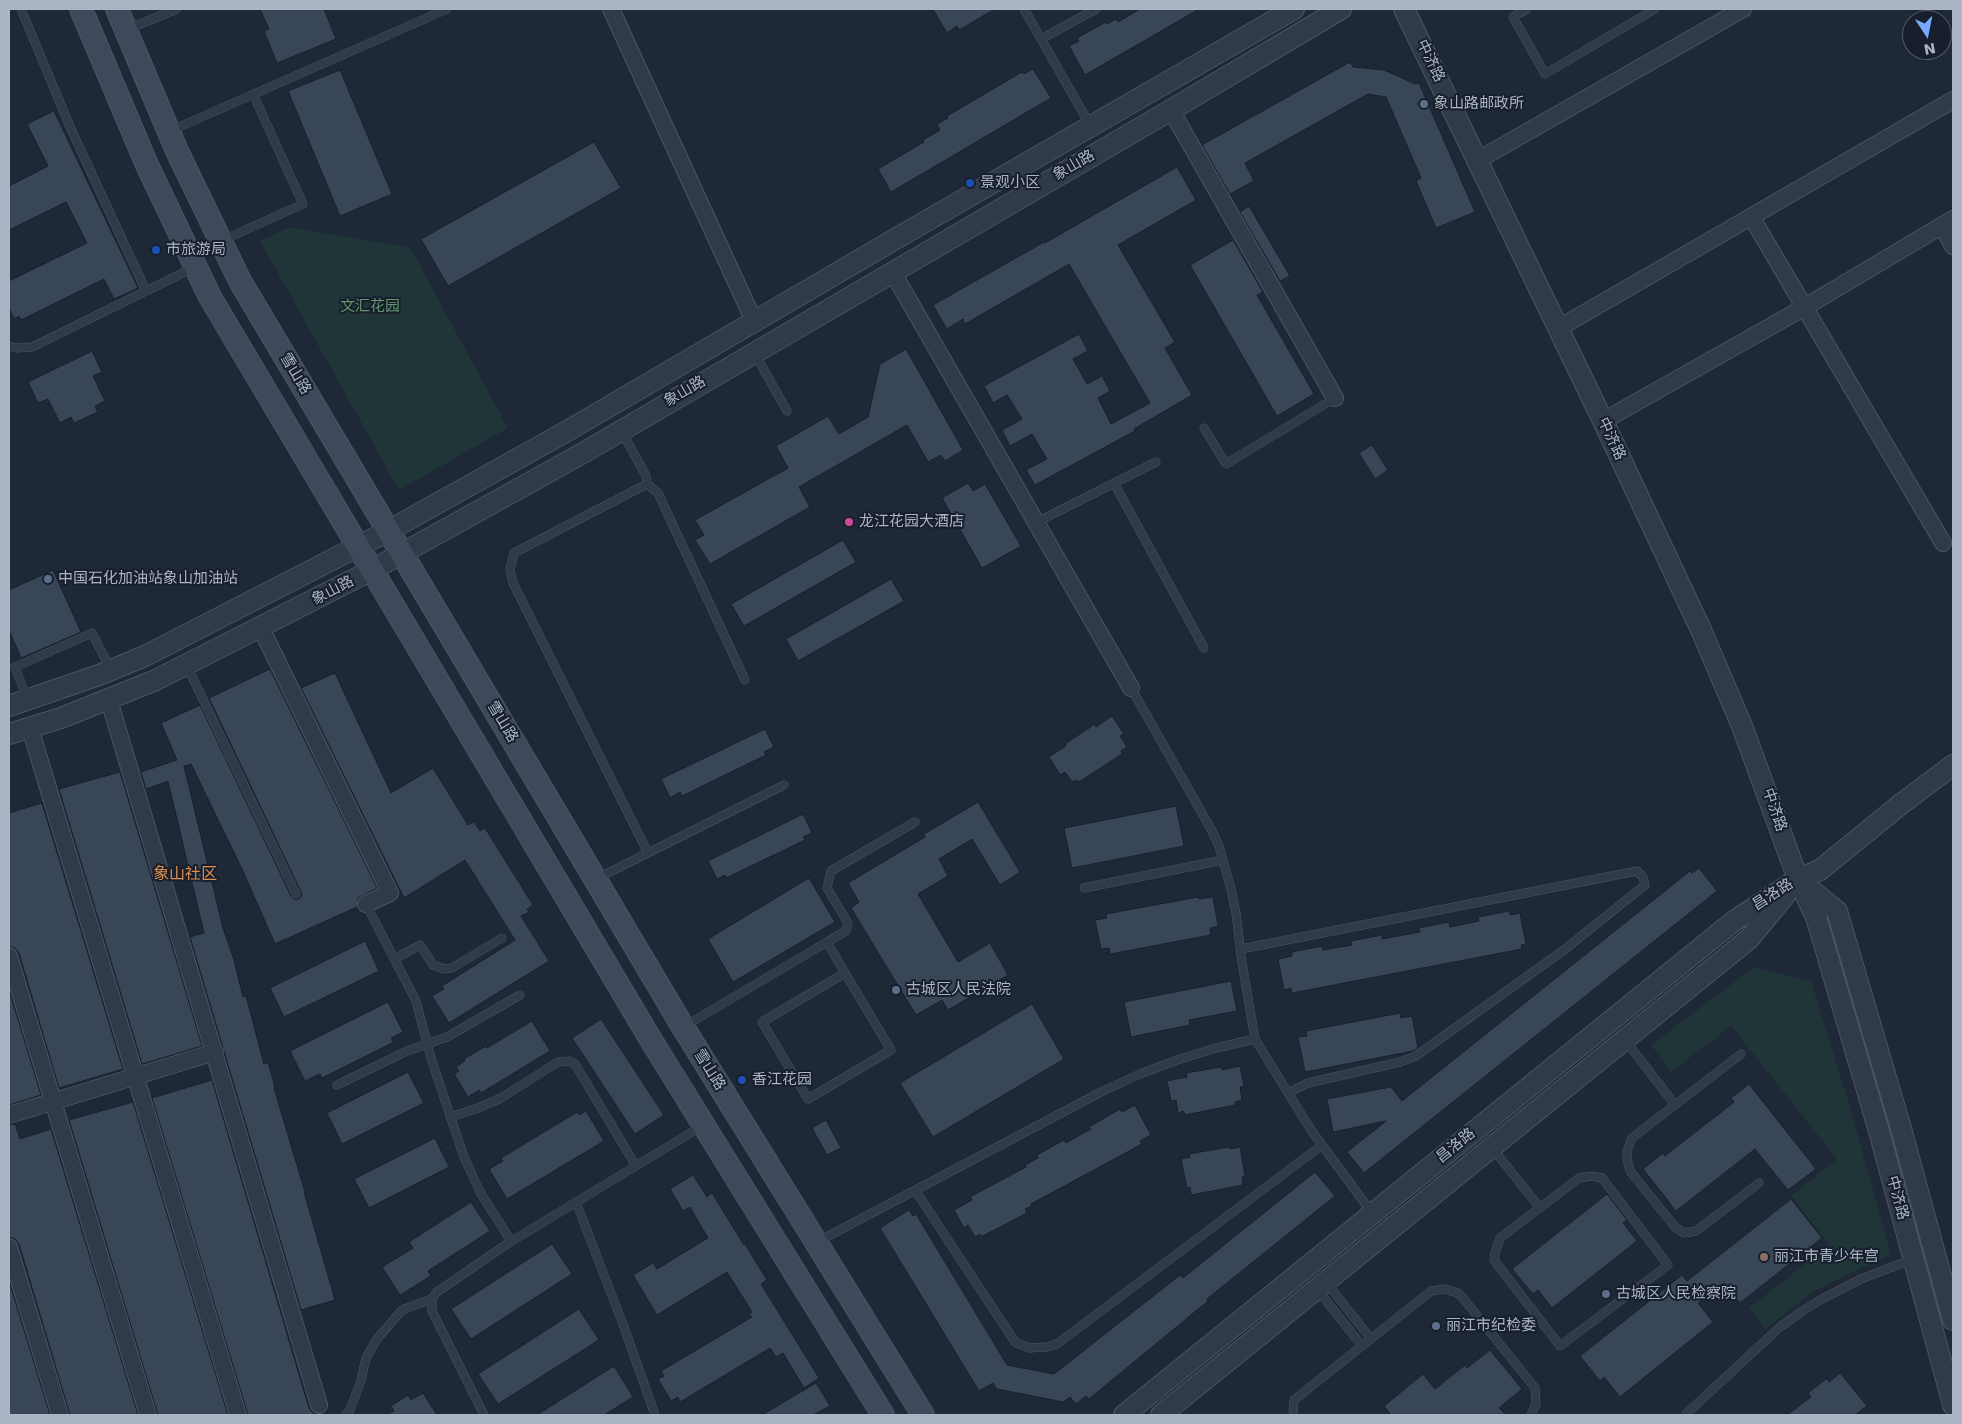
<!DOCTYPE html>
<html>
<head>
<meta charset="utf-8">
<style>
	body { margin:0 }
	#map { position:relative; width:1962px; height:1424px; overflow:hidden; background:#1e2837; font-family:"DejaVu Sans",sans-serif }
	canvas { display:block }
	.frame { position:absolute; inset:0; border:10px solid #abb5c5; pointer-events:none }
	.north { position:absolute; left:1902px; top:10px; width:50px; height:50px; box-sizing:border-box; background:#171f2c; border:1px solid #525b69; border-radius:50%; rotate:169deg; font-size:14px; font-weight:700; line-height:20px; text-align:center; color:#abb5c5 }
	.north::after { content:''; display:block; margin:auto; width:18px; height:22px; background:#76a9ff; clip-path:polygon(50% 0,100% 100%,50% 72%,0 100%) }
</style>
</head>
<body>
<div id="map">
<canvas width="1962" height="1424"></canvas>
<div class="frame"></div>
<div class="north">N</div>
</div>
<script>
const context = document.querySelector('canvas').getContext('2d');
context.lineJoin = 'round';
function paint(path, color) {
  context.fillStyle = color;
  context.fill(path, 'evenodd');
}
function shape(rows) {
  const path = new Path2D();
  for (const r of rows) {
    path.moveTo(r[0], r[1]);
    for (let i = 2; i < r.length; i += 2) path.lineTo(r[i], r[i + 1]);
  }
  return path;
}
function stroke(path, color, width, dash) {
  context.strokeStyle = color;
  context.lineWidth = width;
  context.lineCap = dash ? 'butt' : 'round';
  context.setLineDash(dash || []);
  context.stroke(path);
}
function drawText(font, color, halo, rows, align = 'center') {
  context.font = font + ' "DejaVu Sans","Noto Sans SC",sans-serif';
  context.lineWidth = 4;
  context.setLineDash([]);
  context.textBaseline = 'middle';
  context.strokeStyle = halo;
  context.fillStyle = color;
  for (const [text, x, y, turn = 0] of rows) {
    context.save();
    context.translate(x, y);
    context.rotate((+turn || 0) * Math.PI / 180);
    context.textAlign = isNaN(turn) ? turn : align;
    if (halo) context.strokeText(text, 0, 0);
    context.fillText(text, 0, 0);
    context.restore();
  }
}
const green = shape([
	[289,227,410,247,508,428,399,490,260,241],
	[1754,967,1811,981,1850,1107,1891,1254,1814,1291,1765,1329,1749,1308,1829,1245,1791,1196,1837,1159,1731,1026,1671,1072,1651,1045]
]);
const building = shape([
	[260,9,324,9,336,39,277,63,264,31,269,29,260,9],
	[933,9,995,9,959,30,957,26,947,33,933,9],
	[1140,9,1199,9,1085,75,1069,46,1079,41,1077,38,1106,22,1107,24,1116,19,1118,22,1140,9],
	[1350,62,1353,67,1384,70,1415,84,1419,83,1475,212,1436,228,1416,181,1421,178,1386,97,1368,94,1245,163,1254,181,1230,194,1202,145,1350,62],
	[1033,69,1051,98,891,192,878,169,924,142,923,140,940,130,937,124,948,118,947,116,1022,72,1024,74,1033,69],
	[340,70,392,194,340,216,288,91,340,70],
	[54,111,138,288,114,299,104,279,21,320,19,316,14,319,9,308,9,281,87,243,66,202,9,230,9,186,48,166,27,124,54,111],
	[594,142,621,188,448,286,421,239,594,142],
	[1177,167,1196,200,1118,245,1175,342,1165,348,1192,395,1134,429,1135,431,1035,485,1026,470,1047,459,1032,434,1010,446,1002,430,1022,419,1007,395,993,403,984,386,1079,334,1088,351,1073,359,1087,384,1102,376,1110,391,1098,398,1111,424,1150,403,1069,264,965,324,963,319,947,329,933,305,1044,242,1045,243,1177,167],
	[1249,206,1290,276,1280,281,1240,212,1249,206],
	[1233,240,1263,292,1257,295,1314,394,1277,416,1190,265,1233,240],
	[906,349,963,450,945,461,941,455,928,462,907,425,799,487,810,507,710,564,695,540,704,535,695,520,788,468,776,446,828,416,839,434,868,417,880,364,906,349],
	[92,351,102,372,93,376,105,401,95,406,98,412,74,423,71,417,60,423,48,399,38,403,28,382,92,351],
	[1372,445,1388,470,1375,479,1359,453,1372,445],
	[968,483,973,491,985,484,1021,546,982,568,942,498,968,483],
	[843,540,856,562,744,626,731,604,843,540],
	[53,570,81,632,21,658,9,630,9,590,53,570],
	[891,579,904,601,798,661,786,639,891,579],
	[270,669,377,888,358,898,357,907,275,944,242,869,191,764,184,766,223,928,234,960,243,997,246,996,264,1064,268,1062,275,1087,274,1088,305,1192,304,1192,335,1300,301,1310,190,937,204,933,168,781,146,789,141,772,177,760,161,723,200,705,291,896,295,900,299,899,302,895,301,892,209,698,270,669],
	[335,673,391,793,433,768,468,825,474,822,480,831,485,828,533,905,527,909,529,912,521,916,549,961,449,1023,432,996,444,989,442,986,515,940,465,860,404,898,301,688,335,673],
	[1112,716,1124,734,1120,736,1127,747,1121,751,1122,754,1079,782,1077,780,1072,782,1065,772,1060,775,1049,757,1066,746,1065,744,1095,724,1096,727,1112,716],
	[765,729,774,747,764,752,766,755,682,796,680,792,670,798,661,779,765,729],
	[120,772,202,1046,142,1064,59,789,120,772],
	[978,802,1020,872,1000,885,972,839,939,859,948,876,918,894,958,962,990,943,1008,975,948,1010,942,1000,916,1015,851,908,859,902,848,883,925,837,924,834,978,802],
	[42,803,123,1069,59,1088,19,953,15,948,9,946,9,813,42,803],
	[1176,806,1184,846,1072,868,1064,828,1176,806],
	[803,814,812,833,803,837,805,840,726,878,725,875,717,879,708,861,803,814],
	[1699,868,1717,891,1364,1173,1347,1152,1386,1121,1333,1132,1327,1099,1391,1087,1402,1101,1690,871,1692,873,1699,868],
	[809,878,835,922,733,982,708,939,809,878],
	[1198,897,1199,899,1213,897,1218,926,1210,928,1211,935,1110,954,1109,948,1101,949,1095,920,1107,918,1106,914,1198,897],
	[1509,911,1510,915,1520,913,1526,944,1521,945,1522,949,1292,993,1291,988,1284,990,1278,959,1292,956,1292,952,1322,946,1323,950,1352,945,1351,941,1382,935,1382,939,1420,932,1419,928,1449,922,1450,927,1479,921,1478,917,1509,911],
	[365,941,379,971,284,1017,270,988,365,941],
	[1231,981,1237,1011,1189,1020,1190,1025,1131,1037,1124,1002,1231,981],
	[9,990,41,1095,9,1105,9,990],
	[388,1002,403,1032,391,1038,394,1042,322,1078,320,1074,305,1081,290,1051,388,1002],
	[1032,1004,1064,1059,933,1137,900,1083,1032,1004],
	[1400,1013,1401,1018,1412,1016,1418,1048,1413,1051,1305,1072,1298,1037,1307,1036,1306,1031,1400,1013],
	[601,1019,664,1115,635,1134,572,1038,601,1019],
	[532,1021,550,1051,481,1093,479,1090,468,1097,454,1074,459,1071,456,1067,465,1061,464,1059,486,1046,487,1048,532,1021],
	[1240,1066,1244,1086,1240,1087,1242,1100,1235,1102,1235,1105,1185,1115,1184,1111,1178,1113,1176,1100,1171,1101,1167,1081,1187,1077,1186,1073,1221,1067,1222,1070,1240,1066],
	[408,1072,424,1103,342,1144,327,1113,408,1072],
	[212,1080,309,1408,313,1413,319,1415,248,1415,152,1098,212,1080],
	[1749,1084,1816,1169,1788,1190,1755,1149,1676,1211,1643,1169,1663,1153,1665,1156,1734,1102,1731,1098,1749,1084],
	[133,1102,228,1415,158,1415,69,1120,133,1102],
	[1135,1105,1151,1135,1140,1141,1142,1144,1031,1204,1032,1206,1025,1209,1027,1213,981,1237,980,1234,975,1237,968,1225,964,1228,954,1210,972,1200,970,1197,1026,1167,1025,1165,1038,1158,1037,1155,1064,1140,1066,1143,1091,1129,1089,1127,1120,1109,1122,1112,1135,1105],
	[586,1111,604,1141,507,1199,489,1169,503,1161,501,1158,569,1117,577,1112,579,1115,586,1111],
	[826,1120,841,1148,827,1155,812,1128,826,1120],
	[15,1124,20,1139,51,1129,138,1415,70,1415,19,1244,15,1239,9,1237,9,1125,15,1124],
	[435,1138,449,1167,369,1208,354,1179,435,1138],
	[1229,1147,1230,1149,1240,1147,1245,1176,1242,1177,1243,1185,1191,1195,1190,1187,1187,1188,1181,1159,1190,1157,1189,1154,1229,1147],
	[1315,1172,1335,1196,1207,1299,1208,1301,1089,1399,1086,1396,1076,1404,1070,1397,1063,1402,997,1389,993,1383,979,1391,880,1228,909,1210,913,1216,916,1214,1007,1365,1054,1374,1180,1275,1183,1278,1315,1172],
	[693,1175,707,1197,712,1193,744,1245,745,1244,767,1280,761,1284,819,1378,804,1388,783,1353,776,1357,770,1348,680,1402,678,1397,671,1401,658,1379,664,1376,661,1371,752,1317,749,1314,752,1312,727,1272,657,1315,633,1275,653,1263,657,1269,708,1238,690,1207,683,1211,670,1189,693,1175],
	[1607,1194,1627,1220,1623,1223,1637,1241,1552,1308,1538,1290,1533,1294,1512,1269,1607,1194],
	[1791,1199,1822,1238,1740,1303,1724,1283,1698,1303,1713,1322,1620,1397,1604,1377,1600,1381,1580,1356,1682,1275,1687,1281,1791,1199],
	[471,1202,490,1231,428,1271,431,1276,400,1295,382,1267,413,1248,409,1242,471,1202],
	[552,1244,572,1274,471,1339,451,1309,552,1244],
	[9,1281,50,1415,9,1415,9,1281],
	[579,1309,599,1340,498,1404,478,1374,579,1309],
	[1490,1350,1522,1389,1499,1408,1506,1415,1391,1415,1384,1406,1423,1374,1435,1389,1465,1365,1467,1368,1490,1350],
	[614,1366,633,1397,604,1415,537,1415,614,1366],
	[1840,1373,1867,1406,1855,1415,1787,1415,1811,1397,1808,1393,1827,1378,1829,1382,1840,1373],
	[816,1383,830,1406,813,1415,762,1415,816,1383],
	[423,1393,437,1415,386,1415,394,1411,391,1406,408,1395,411,1400,423,1393]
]);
const service = shape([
	[21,9,71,129,146,291],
	[1024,9,1090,125],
	[1527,9,1513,17,1545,74,1655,9],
	[128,29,177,9],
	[1041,39,1096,9],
	[170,131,447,9],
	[223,240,303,204,253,94],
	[9,346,16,348,32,347,193,268],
	[755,354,787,411],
	[1204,428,1226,464,1335,398],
	[1114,483,1204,648],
	[647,484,658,493,745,680],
	[1037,522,1156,462],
	[187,666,296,894],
	[1131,688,1211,829,1219,846,1231,889,1236,913,1242,963,1255,1039,1311,1130,1372,1213],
	[27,698,15,667,92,633,111,670],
	[648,853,784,785],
	[598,878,648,853,513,583,510,570,514,553,647,484,646,476,622,432],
	[1084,888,1223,860],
	[366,904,416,1001,431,1058,464,1157,480,1192,511,1241],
	[827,942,846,931,848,923,827,888,831,871,915,822],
	[1241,949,1637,871,1643,877,1645,885,1564,950,1416,1056,1400,1062,1308,1083,1288,1093],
	[394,959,420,945,433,965,444,969,452,968,502,938],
	[845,973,891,1050,808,1099,762,1022,845,973],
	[685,1026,827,942,845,973],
	[1626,1041,1675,1105],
	[1741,1054,1632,1138,1627,1151,1627,1159,1630,1171,1675,1227,1684,1233,1696,1231,1759,1183],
	[337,1085,407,1051,447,1037,520,995],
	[450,1117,478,1108,501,1098,558,1062,569,1061,575,1064,636,1166],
	[1493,1149,1540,1208],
	[1592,1176,1602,1178,1668,1265,1560,1346,1494,1260,1495,1253,1500,1238,1579,1178,1592,1176],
	[915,1190,1015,1342,1029,1348,1047,1347,1057,1344,1322,1145],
	[576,1202,624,1327,655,1415],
	[819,1241,1103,1091,1140,1074,1177,1060,1216,1048,1255,1039],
	[1326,1282,1371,1339],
	[1317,1289,1362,1346],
	[345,1415,349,1412,361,1381,366,1358,377,1339,402,1310,432,1299],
	[484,1415,432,1311,432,1299,437,1292,507,1244,702,1126],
	[1293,1415,1294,1400,1431,1291,1445,1289,1458,1293,1463,1298,1535,1388,1536,1404,1531,1415],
	[1685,1415,1780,1327,1801,1312,1822,1299,1861,1279,1913,1259]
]);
const minor = shape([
	[611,9,754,321],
	[1171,110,1335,398],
	[1478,160,1743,9],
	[1752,218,1943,543],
	[1942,226,1953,246],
	[892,271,1131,688],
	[1557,329,1953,100],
	[1603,421,1805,307,1953,219],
	[261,628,390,893,366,904],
	[109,700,319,1405],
	[30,728,238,1415],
	[9,956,148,1415],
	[9,1115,215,1052],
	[9,1247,60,1415]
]);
const tertiary = shape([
	[1404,9,1603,421,1702,632,1742,726,1798,879,1816,917,1879,1131,1953,1405],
	[9,706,99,675,145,656,388,531,569,430,897,238,1294,9],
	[9,734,61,718,156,680,372,570,583,453,1171,110,1341,9],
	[1801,882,1837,911,1900,1125,1953,1320],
	[1124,1415,1734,921,1798,879,1820,870,1901,804,1953,765],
	[1161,1415,1749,939,1786,894]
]);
const secondary = shape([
	[81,9,147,165,210,297,651,1040,883,1415],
	[117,9,177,151,240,281,683,1027,923,1415]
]);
const markers = [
	[1424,104,5,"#5c6f8a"],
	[970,183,5,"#1a4fb4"],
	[156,250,5,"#1a4fb4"],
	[849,522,5,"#d1479c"],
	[48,579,5,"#5c6f8a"],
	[896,990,5,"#5c6f8a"],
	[742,1080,5,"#1a4fb4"],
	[1764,1257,5,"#8d6e63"],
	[1606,1294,5,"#5c6f8a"],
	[1436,1326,5,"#5c6f8a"]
];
const streetNames = [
	["中济路",1430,61,64],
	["象山路",1074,166,-30],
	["雪山路",295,374,59],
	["象山路",685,392,-30],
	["中济路",1611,439,65],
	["象山路",333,591,-28],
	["雪山路",502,722,59],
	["中济路",1774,810,71],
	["昌洛路",1773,895,-33],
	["雪山路",709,1070,58],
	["昌洛路",1456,1146,-39],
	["中济路",1897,1198,75]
];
const poiNames = [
	["象山路邮政所",1434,104],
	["景观小区",980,183],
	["市旅游局",166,250],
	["龙江花园大酒店",859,522],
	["中国石化加油站象山加油站",58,579],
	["古城区人民法院",906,990],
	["香江花园",752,1080],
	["丽江市青少年宫",1774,1257],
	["古城区人民检察院",1616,1294],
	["丽江市纪检委",1446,1326]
];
const parkNames = [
	["文汇花园",370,307]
];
const neighbourhoodNames = [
	["象山社区",185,875]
];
paint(green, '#203538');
paint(building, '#394658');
stroke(building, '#19212e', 1);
stroke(service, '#4c5563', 9);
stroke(minor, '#4c5563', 18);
stroke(tertiary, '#4c5563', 22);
stroke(secondary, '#4c5563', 24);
stroke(service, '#313a48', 8);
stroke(minor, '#313a48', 16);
stroke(tertiary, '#313a48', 20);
stroke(secondary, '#3f495b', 22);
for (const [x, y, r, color] of markers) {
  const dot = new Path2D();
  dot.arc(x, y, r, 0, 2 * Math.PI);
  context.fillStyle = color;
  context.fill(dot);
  stroke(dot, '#171f2c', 2);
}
drawText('15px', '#abb5c5', '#171f2c', streetNames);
drawText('15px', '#abb5c5', '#171f2c', poiNames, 'left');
drawText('15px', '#62966e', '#171f2c', parkNames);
drawText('16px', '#da8e51', '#171f2c', neighbourhoodNames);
</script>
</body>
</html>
